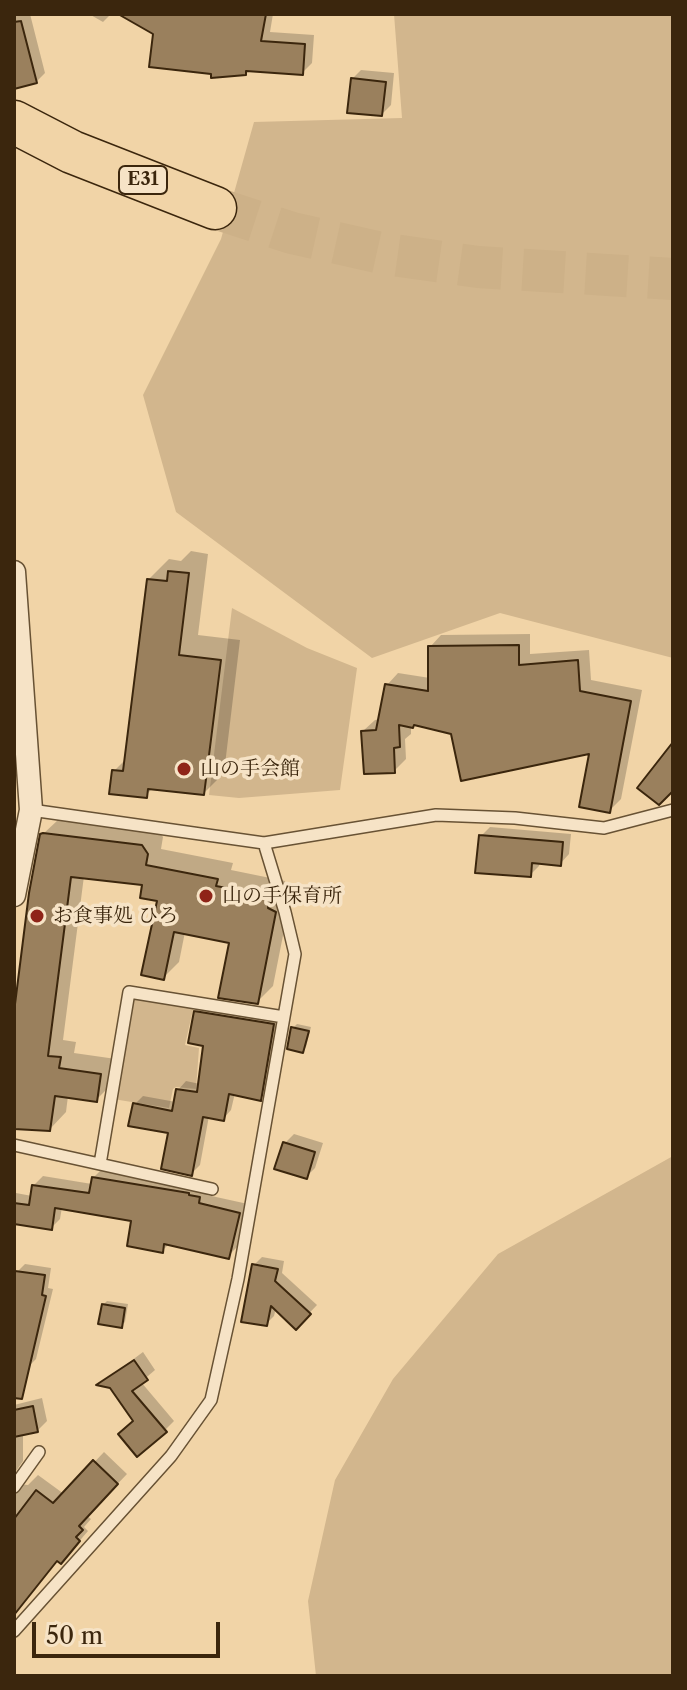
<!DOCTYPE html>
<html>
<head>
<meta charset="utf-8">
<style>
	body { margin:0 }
	#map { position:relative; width:687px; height:1690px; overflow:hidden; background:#f1d4a7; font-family:"Libre Caslon Text",serif }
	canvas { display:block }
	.frame { position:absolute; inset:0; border:16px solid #3b260d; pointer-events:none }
	.scale { position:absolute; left:32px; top:1622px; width:188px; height:36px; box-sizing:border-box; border:4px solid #3b260d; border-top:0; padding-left:10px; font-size:24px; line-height:28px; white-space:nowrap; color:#3b260d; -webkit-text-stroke:6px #f6e3c6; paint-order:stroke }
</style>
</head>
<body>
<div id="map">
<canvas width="687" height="1690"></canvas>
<div class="frame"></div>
<div class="scale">50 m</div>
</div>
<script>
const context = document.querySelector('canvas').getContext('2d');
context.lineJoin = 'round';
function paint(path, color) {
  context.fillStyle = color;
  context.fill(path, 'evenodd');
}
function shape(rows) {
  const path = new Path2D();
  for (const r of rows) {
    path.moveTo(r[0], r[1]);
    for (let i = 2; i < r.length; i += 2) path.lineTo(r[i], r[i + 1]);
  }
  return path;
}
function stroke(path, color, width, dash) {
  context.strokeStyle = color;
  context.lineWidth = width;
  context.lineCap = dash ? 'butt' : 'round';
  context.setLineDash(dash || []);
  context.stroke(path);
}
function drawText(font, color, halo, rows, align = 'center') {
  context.font = font + ' "Libre Caslon Text","Noto Serif JP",serif';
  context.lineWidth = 7;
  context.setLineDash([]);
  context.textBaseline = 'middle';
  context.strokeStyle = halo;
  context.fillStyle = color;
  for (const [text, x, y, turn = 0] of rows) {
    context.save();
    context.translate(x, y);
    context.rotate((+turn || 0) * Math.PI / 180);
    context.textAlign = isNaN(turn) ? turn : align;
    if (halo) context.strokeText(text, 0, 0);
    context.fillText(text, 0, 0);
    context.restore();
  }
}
const green = shape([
	[394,14,673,14,673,658,500,613,372,658,176,512,143,395,221,239,254,122,402,118],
	[232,608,307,648,357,668,340,790,239,798,209,795],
	[131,996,194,1005,185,1045,199,1048,196,1089,176,1087,173,1089,169,1108,113,1099],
	[673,1156,673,1676,316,1676,308,1601,335,1480,393,1379,498,1254]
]);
const shadow = shape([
	[14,14,30,14,45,73,36,82,14,87],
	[89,14,111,14,103,22],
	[122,14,273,14,270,32,314,35,312,63,302,73,249,69,245,73,212,72,155,33],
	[361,70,394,73,391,105,382,114,352,79],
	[191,551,208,554,198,635,240,640,224,773,204,793,154,787,146,795,114,771,126,759,148,580,169,559,181,561],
	[530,634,530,654,589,650,591,680,642,690,621,799,609,811,591,752,453,733,415,723,411,726,411,734,405,739,406,759,394,771,363,731,375,720,380,719,387,685,398,673,430,678,430,647,441,635],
	[59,819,158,830,163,837,161,849,233,863,231,870,285,881,283,892,291,895,273,986,257,1002,231,941,185,932,179,962,163,978,160,900,145,884,84,876,63,1040,76,1042,74,1053,116,1059,112,1084,96,1100,68,1096,66,1112,50,1129,14,1127,14,1022,42,835],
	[490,827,571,834,569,854,560,864,540,862,539,866,530,875,481,836],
	[204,1004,281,1016,268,1090,260,1099,235,1093,231,1110,223,1119,209,1116,200,1165,191,1174,170,1131,135,1104,143,1096,176,1102,178,1090,186,1081,200,1084,205,1044,195,1012],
	[297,1024,311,1027,306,1047,302,1051,293,1028],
	[294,1134,323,1143,315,1168,306,1177,285,1143],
	[102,1169,208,1188,207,1195,248,1204,237,1247,228,1256,170,1243,162,1251,133,1220,62,1207,60,1219,51,1228,14,1222,14,1196,16,1193,32,1196,34,1185,43,1176,92,1184,93,1178],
	[262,1257,284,1261,282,1273,317,1305,296,1327,276,1308,274,1316,266,1324,254,1265],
	[25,1264,51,1268,48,1288,53,1289,36,1359,28,1367,14,1364,14,1297,17,1272],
	[107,1301,128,1304,125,1322,121,1326,103,1305],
	[143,1352,155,1370,141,1382,174,1421,165,1430,135,1421,111,1386,100,1384],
	[42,1398,47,1421,37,1431,23,1433,23,1461,14,1474,18,1484,28,1485,38,1475,64,1494,104,1452,127,1474,87,1516,91,1519,84,1527,88,1531,70,1552,58,1559,14,1614,14,1405]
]);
const building = shape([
	[118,14,266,14,261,41,305,44,303,75,246,71,246,75,211,78,211,74,149,67,153,34,118,14],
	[21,21,37,83,14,89,14,22,21,21],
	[351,78,386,82,382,116,347,113,351,78],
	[168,571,189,573,179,655,221,660,204,795,148,789,147,798,109,794,112,770,123,771,147,579,167,581,168,571],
	[519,645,519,665,578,660,580,691,631,701,610,813,579,807,589,754,461,781,451,734,414,725,413,728,399,725,400,747,394,748,395,773,364,774,361,731,376,730,385,684,428,691,428,646,519,645],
	[673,742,673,791,659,805,637,788,673,742],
	[43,833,142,845,148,854,146,865,218,879,216,886,270,896,268,908,276,912,258,1004,218,998,229,943,174,932,164,980,141,975,157,901,140,898,142,885,71,877,48,1056,61,1057,59,1068,101,1074,97,1102,55,1096,50,1131,14,1129,14,1012,29,893,40,834,43,833],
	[479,835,563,842,561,866,532,863,531,877,475,873,479,835],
	[194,1011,274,1024,261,1101,229,1094,224,1121,203,1117,192,1176,161,1169,168,1133,128,1126,133,1103,172,1111,176,1089,197,1092,203,1046,188,1043,194,1011],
	[291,1027,309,1031,303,1053,287,1049,291,1027],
	[283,1142,315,1152,307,1179,274,1169,283,1142],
	[92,1177,189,1193,189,1195,200,1197,199,1203,240,1213,229,1259,164,1244,163,1253,127,1246,131,1221,55,1208,52,1230,14,1224,14,1203,29,1205,32,1185,89,1193,92,1177],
	[252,1264,278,1269,275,1281,311,1314,296,1330,271,1306,267,1326,241,1322,252,1264],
	[15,1271,45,1275,42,1295,46,1296,22,1399,14,1398,15,1271],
	[102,1304,125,1308,122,1328,98,1324,102,1304],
	[134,1360,148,1380,132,1391,167,1432,137,1457,118,1434,133,1421,110,1388,96,1385,134,1360],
	[33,1406,38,1432,14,1437,14,1410,33,1406],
	[93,1460,118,1484,79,1526,83,1530,76,1537,80,1541,61,1564,57,1561,14,1615,14,1519,36,1490,53,1503,93,1460]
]);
const motorwayTunnel = shape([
	[215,208,292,233,386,254,478,267,673,279]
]);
const service = shape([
	[31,810,264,843,436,815,515,818,604,828,673,810],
	[14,1145,212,1189],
	[100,1164,129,992,284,1017],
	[14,1487,39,1452],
	[14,1631,171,1456,211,1400,238,1279,295,954,285,912,264,843]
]);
const minor = shape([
	[14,572,31,810,14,895]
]);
const motorway = shape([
	[14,122,72,152,215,208]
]);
const markers = [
	[184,769,8,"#8f2418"],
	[206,896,8,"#8f2418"],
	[37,916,8,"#8f2418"]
];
const shields = [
	[143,180,48]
];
const shieldNames = [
	["E31",143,180]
];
const poiNames = [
	["山の手会館",200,769],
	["山の手保育所",222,896],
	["お食事処 ひろ",53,916]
];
paint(green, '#d2b68d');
paint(shadow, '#0003');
paint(building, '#9a805d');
stroke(building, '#3b260d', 2);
stroke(motorwayTunnel, '#cdb188', 42, [42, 21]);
stroke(service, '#685234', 14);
stroke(minor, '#685234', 25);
stroke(motorway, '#3b260d', 45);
stroke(service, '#f6e3c6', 11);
stroke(minor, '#f6e3c6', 22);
stroke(motorway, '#f1d4a7', 42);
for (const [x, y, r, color] of markers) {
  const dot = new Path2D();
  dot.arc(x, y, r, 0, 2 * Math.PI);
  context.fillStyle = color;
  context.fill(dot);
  stroke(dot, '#f6e3c6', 3);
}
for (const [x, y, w] of shields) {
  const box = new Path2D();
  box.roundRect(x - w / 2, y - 14, w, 28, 6);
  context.fillStyle = '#f6e3c6';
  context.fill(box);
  stroke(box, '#3b260d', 2);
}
drawText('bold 18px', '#3b260d', null, shieldNames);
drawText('20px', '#3b260d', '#f6e3c6', poiNames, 'left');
</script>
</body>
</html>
